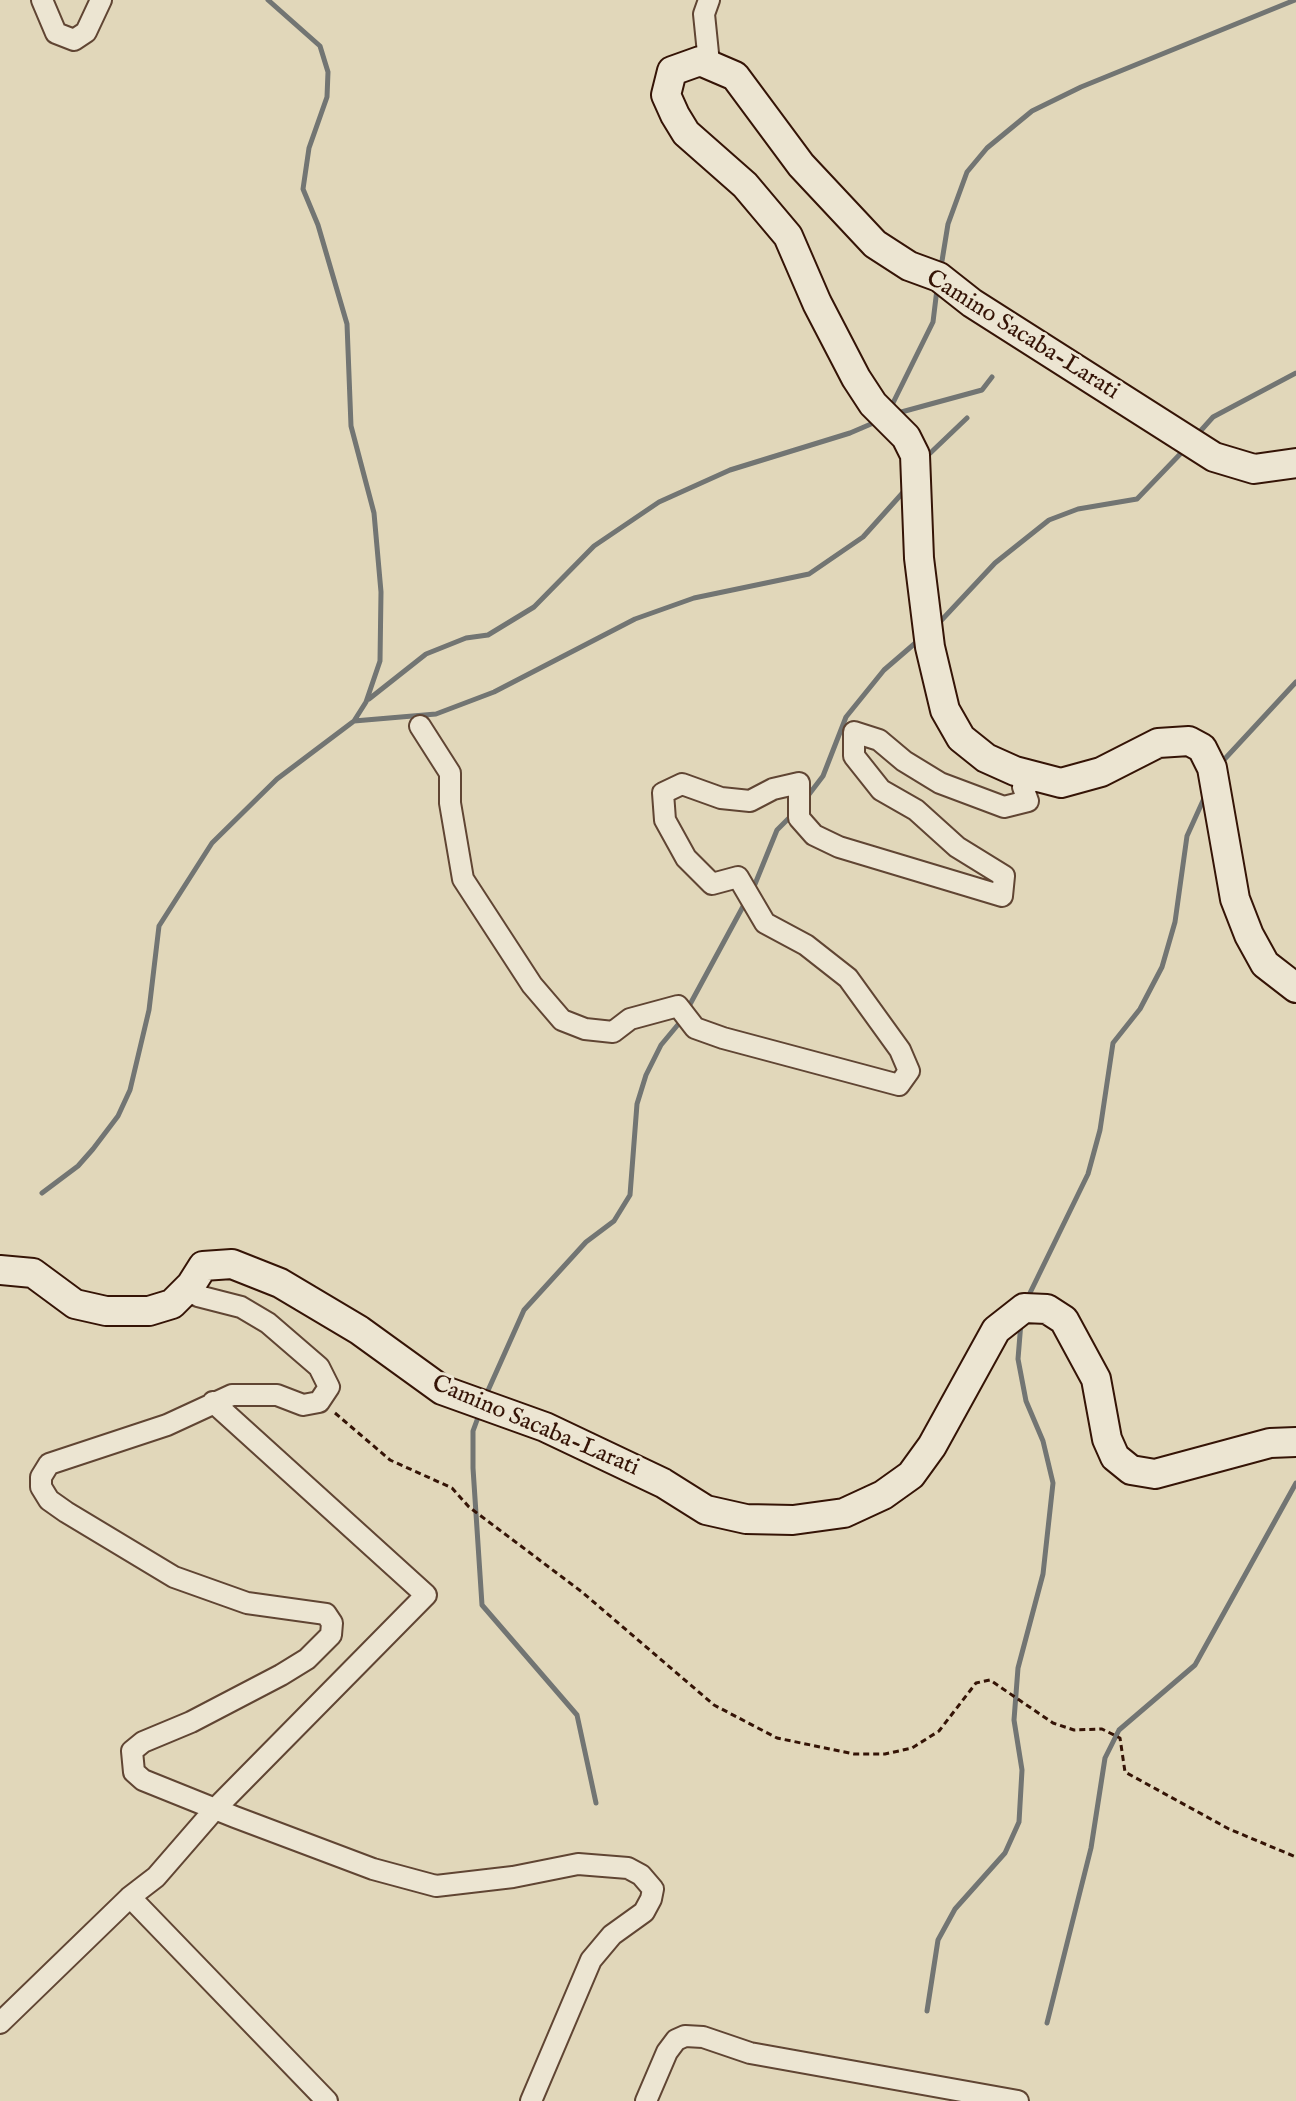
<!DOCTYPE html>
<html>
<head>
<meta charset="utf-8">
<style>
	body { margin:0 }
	canvas { display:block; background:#e1d7ba }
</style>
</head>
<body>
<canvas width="1296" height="2101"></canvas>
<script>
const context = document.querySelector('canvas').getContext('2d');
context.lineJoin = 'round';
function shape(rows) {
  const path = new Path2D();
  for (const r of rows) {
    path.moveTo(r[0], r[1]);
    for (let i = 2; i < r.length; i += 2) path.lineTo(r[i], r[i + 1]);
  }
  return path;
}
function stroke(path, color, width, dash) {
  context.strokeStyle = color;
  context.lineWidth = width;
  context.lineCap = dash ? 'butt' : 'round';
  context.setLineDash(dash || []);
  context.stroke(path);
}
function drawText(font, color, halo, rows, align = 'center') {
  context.font = font + ' "IM FELL English",serif';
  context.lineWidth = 6;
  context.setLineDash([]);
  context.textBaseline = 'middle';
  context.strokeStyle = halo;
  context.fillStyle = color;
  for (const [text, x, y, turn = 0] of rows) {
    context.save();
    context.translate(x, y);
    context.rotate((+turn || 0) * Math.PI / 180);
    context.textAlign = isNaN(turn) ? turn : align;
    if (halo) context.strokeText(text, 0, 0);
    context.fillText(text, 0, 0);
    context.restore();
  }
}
const stream = shape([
	[941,267,948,224,967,172,987,148,1032,111,1081,87,1295,0],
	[890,409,933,322,937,289],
	[894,414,982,390,992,377],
	[1196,436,1213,417,1296,373],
	[924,459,967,418],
	[937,625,995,563,1049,520,1078,509,1137,499,1185,449],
	[369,699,426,654,466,638,488,635,534,607,594,546,659,502,730,470,850,433,878,421],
	[354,721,436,714,494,692,635,619,694,598,809,574,863,537,907,488],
	[1221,763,1296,682],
	[807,797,823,776,846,717,884,670,920,639],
	[753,889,777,830,793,814],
	[688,1008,746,901],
	[42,1193,78,1166,93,1149,118,1116,130,1090,149,1010,159,926,212,843,277,779,354,721,366,702,380,661,381,592,374,513,351,426,347,324,318,225,303,189,309,148,327,97,328,72,320,46,268,0],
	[1028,1297,1088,1174,1100,1130,1113,1043,1140,1009,1162,967,1175,922,1187,836,1206,794],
	[486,1395,524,1310,586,1242,614,1221,630,1195,637,1104,646,1075,661,1045,681,1021],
	[480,1412,473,1431,473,1468,482,1605,577,1715,596,1803],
	[927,2011,938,1940,955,1909,1005,1853,1019,1822,1022,1770,1014,1720,1018,1668,1043,1574,1053,1483,1043,1441,1026,1401,1018,1359,1021,1322],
	[1047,2023,1091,1848,1105,1758,1119,1730,1195,1665,1296,1483]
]);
const path = shape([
	[335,1413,390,1460,452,1488,469,1507,582,1592,714,1705,777,1738,854,1754,885,1754,912,1748,939,1731,976,1683,990,1680,1053,1723,1074,1730,1102,1729,1120,1738,1125,1772,1229,1829,1296,1857]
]);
const street = shape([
	[42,0,56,33,74,40,86,32,101,0],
	[709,63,704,14,709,0],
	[420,726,450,773,450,803,463,879,532,985,562,1020,585,1029,613,1032,630,1019,678,1006,695,1028,723,1038,899,1085,909,1071,900,1050,848,978,806,945,765,923,738,877,712,884,686,858,665,820,663,793,682,784,721,798,750,801,773,789,799,783,799,818,814,835,839,847,1002,896,1004,876,957,847,916,810,881,790,854,756,854,732,879,740,904,761,940,783,1004,807,1028,801,1023,787,1036,779],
	[191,1285,198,1296,241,1307,268,1323,319,1367,329,1387,319,1402,303,1405,277,1395,232,1395,167,1425,49,1464,41,1477,41,1487,49,1500,66,1512,174,1577,247,1603,326,1614,332,1623,331,1635,307,1659,281,1675,191,1722,143,1742,132,1751,134,1772,143,1780,235,1817,373,1869,436,1886,513,1877,578,1864,628,1868,641,1875,653,1889,651,1899,644,1912,612,1935,591,1960,531,2101],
	[130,1897,327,2101],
	[0,2023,130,1897,156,1877,215,1809,426,1595,213,1402],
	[646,2101,667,2052,676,2040,685,2036,703,2037,750,2053,1018,2101]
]);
const secondary = shape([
	[1296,463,1254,469,1214,457,972,303,939,277,909,266,875,244,801,165,735,76,700,61,672,71,666,95,675,115,686,133,745,185,788,236,817,303,856,378,873,404,906,437,915,455,919,558,930,647,945,710,961,738,986,758,1015,771,1061,783,1101,772,1158,743,1189,741,1202,748,1212,768,1235,899,1249,935,1265,964,1296,988],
	[0,1270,33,1273,75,1304,106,1311,149,1311,172,1304,191,1285,203,1266,232,1264,280,1283,359,1330,442,1390,545,1427,663,1483,706,1510,746,1519,793,1520,844,1513,883,1495,911,1475,932,1446,996,1330,1024,1308,1047,1309,1064,1320,1096,1379,1107,1439,1115,1457,1131,1470,1155,1474,1270,1443,1296,1442]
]);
const streetNames = [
	["Camino Sacaba-Larati",1022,336,32],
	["Camino Sacaba-Larati",535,1427,23]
];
stroke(stream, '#727573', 5);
stroke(street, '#604533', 24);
stroke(secondary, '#351406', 32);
stroke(path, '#351406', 3, [6, 4]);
stroke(street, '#ece5d2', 20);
stroke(secondary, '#ece5d2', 28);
drawText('24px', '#351406', '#ece5d2', streetNames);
</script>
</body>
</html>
